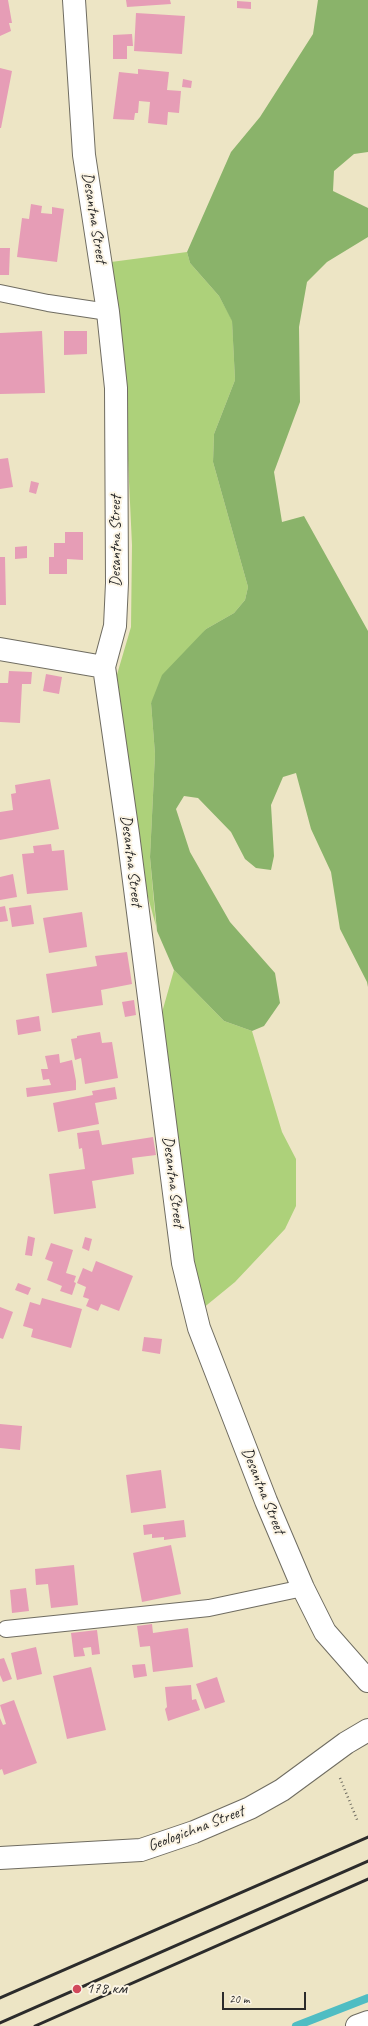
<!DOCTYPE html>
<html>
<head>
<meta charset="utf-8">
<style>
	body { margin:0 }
	#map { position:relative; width:368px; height:2026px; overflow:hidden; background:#ede5c5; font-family:Caveat,sans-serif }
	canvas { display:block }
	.scale { position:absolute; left:222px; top:1992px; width:84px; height:18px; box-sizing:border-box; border:2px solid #2b2b2b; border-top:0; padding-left:5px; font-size:12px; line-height:14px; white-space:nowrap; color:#2b2b2b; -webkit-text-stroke:3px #fcf5e5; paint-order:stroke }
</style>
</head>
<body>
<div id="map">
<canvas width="368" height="2026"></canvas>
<div class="scale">20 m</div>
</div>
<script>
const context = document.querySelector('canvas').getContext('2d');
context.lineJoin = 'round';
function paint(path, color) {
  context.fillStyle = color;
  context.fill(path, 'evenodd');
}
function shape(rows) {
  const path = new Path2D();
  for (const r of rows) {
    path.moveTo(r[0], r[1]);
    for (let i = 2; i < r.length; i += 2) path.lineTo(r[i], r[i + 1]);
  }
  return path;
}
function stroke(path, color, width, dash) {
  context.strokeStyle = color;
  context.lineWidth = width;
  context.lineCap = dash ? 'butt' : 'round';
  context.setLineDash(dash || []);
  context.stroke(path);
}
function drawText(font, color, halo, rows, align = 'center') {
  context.font = font + ' Caveat,sans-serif';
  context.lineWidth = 4;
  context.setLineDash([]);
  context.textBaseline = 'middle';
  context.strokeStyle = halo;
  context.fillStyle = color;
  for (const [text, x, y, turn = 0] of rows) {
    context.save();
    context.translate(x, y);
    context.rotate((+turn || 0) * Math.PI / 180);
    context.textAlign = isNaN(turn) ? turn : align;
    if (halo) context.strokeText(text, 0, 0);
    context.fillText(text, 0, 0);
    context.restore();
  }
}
const green = shape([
	[187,252,190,263,219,296,232,320,235,380,214,434,213,462,248,587,245,600,234,613,206,629,151,703,155,754,150,857,156,926,140,868,116,678,131,627,132,545,124,375,111,262],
	[174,970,224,1021,252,1031,282,1132,296,1159,296,1206,285,1229,235,1282,202,1309,189,1264,161,1016]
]);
const forest = shape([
	[318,0,368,0,368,152,354,154,334,171,333,191,368,208,368,237,327,262,307,282,299,327,300,402,274,472,282,522,304,516,368,631,368,987,367,982,340,929,331,872,311,829,296,773,283,777,271,805,274,856,271,870,256,868,245,859,231,832,198,798,184,796,176,809,190,852,230,922,275,973,280,1003,264,1026,252,1031,224,1021,174,970,157,931,150,857,155,754,151,703,162,675,206,629,234,613,245,600,248,587,213,462,214,434,235,380,232,321,219,296,190,263,187,252,231,152,260,117,313,34]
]);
const stream = shape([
	[296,2026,368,1998]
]);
const building = shape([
	[0,0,8,0,12,23,9,23,11,31,0,36],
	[126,0,170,0,171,4,127,7],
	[237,1,251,2,251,9,237,8],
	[136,13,185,16,182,54,134,51],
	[132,34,133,46,127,46,127,59,113,59,113,35],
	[0,68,12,71,1,128,0,128],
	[138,69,169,72,167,90,181,91,179,113,168,112,167,125,148,123,150,102,139,101,138,113,135,113,134,120,113,119,119,72,138,74],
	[183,79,192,81,191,88,182,87],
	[31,204,42,206,41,213,52,214,52,207,64,209,57,262,17,257,22,218,29,219],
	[0,248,10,248,9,275,0,275],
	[42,331,45,393,0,394,0,333],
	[64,331,87,331,87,354,64,355],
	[8,458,13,487,0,489,0,459],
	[31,481,39,483,36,494,29,492],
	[65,532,83,532,83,560,67,559,67,574,49,574,49,557,54,557,54,543,65,543],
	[27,546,27,558,15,559,15,547],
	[0,557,5,557,6,605,0,605],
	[9,671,32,672,31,684,22,684,20,723,0,722,0,683,8,683],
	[46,674,62,677,59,694,43,691],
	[50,779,59,829,0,840,0,812,13,810,11,794,16,793,15,785],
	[51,844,52,851,64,850,68,890,27,894,22,854,34,853,33,846],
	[13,874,17,897,0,900,0,877],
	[31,905,34,924,12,927,9,908],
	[5,906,8,921,0,922,0,907],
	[82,912,87,947,49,953,43,918],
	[127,952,132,984,101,990,103,1005,52,1013,46,974,97,966,95,956],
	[134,1000,136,1015,125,1017,122,1002],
	[39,1016,41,1031,18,1035,16,1020],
	[100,1032,102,1043,112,1042,118,1078,85,1084,81,1058,75,1060,71,1039,77,1038,77,1036],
	[59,1054,60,1063,72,1060,76,1081,76,1090,27,1097,26,1088,51,1085,49,1079,43,1080,41,1069,48,1069,45,1056],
	[115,1087,117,1099,95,1103,99,1124,58,1132,53,1103,93,1095,92,1091],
	[99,1130,102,1145,153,1137,156,1155,132,1158,134,1174,92,1181,96,1208,54,1214,49,1174,85,1169,82,1148,79,1149,77,1133],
	[28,1236,35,1238,32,1256,25,1255],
	[85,1237,92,1239,89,1251,82,1248],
	[51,1243,73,1250,66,1273,76,1276,74,1282,76,1283,72,1295,60,1291,62,1286,47,1280,53,1262,45,1259],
	[96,1261,133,1276,119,1311,101,1304,98,1311,86,1306,89,1299,83,1297,86,1287,77,1283,83,1268,92,1272],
	[18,1283,31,1288,28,1295,15,1290],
	[42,1298,82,1309,71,1348,31,1337,33,1329,23,1326,30,1302,40,1305],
	[0,1307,13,1312,3,1339,0,1338],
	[144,1337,162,1339,160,1354,142,1351],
	[0,1424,22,1426,20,1450,0,1448],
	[161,1470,166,1508,131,1513,126,1475],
	[184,1520,186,1537,164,1540,164,1537,152,1538,152,1534,144,1535,143,1525],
	[171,1545,181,1594,142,1602,133,1553],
	[74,1565,78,1605,51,1608,48,1584,36,1585,35,1569],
	[26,1588,29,1611,12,1613,10,1590],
	[152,1624,153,1633,188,1628,193,1667,153,1672,150,1646,140,1647,137,1626],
	[97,1630,100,1654,92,1655,91,1647,83,1648,85,1656,74,1657,71,1633],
	[36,1647,42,1674,17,1680,11,1653],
	[4,1658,12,1679,3,1682,0,1675,0,1659],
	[145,1664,147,1676,134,1678,132,1665],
	[91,1667,106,1730,67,1739,53,1676],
	[217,1677,225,1702,205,1709,196,1684],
	[191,1685,192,1700,196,1699,200,1710,168,1721,165,1709,167,1707,165,1687],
	[14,1700,37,1763,4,1775,2,1769,0,1770,0,1718,3,1725,6,1724,0,1705]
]);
const path = shape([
	[340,1778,358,1822]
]);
const service = shape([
	[0,293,48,303,108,312],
	[6,1629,209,1608,303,1588]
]);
const minor = shape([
	[74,0,84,155,108,312,116,388,117,583,115,626,104,667,128,834,183,1263,199,1328,266,1501,303,1588,325,1632,368,1681],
	[0,649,104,667],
	[357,2026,368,2022]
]);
const tertiary = shape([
	[0,1858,141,1850,194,1832,250,1808,282,1790,346,1743,368,1730]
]);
const rail = shape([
	[0,1998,368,1837],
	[0,2023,368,1861],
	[35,2026,368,1879]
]);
const markers = [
	[77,1989,5,"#d1495b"]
];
const streetNames = [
	["Desantna Street",94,218,81],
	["Desantna Street",116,541,-90],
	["Desantna Street",131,861,83],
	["Desantna Street",173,1182,83],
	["Desantna Street",263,1491,68],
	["Geologichna Street",196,1829,-21]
];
const poiNames = [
	["178 км",86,1989]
];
paint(green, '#add17a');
paint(forest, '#8ab36a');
stroke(stream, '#4fbdc3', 8);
paint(building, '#e69db6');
stroke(service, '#6f6c61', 18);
stroke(minor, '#6f6c61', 24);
stroke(tertiary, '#6f6c61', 24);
stroke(path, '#6f6c61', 2.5, [1, 3]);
stroke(service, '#fff', 16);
stroke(minor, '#fff', 22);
stroke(tertiary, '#fff', 22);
stroke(rail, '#2b2b2b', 3);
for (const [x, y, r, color] of markers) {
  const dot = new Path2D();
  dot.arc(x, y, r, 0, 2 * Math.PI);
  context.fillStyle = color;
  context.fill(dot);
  stroke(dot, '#fcf5e5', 1.5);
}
drawText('16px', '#2b2b2b', '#fcf5e5', streetNames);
drawText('16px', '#2b2b2b', '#fcf5e5', poiNames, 'left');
</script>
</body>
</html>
